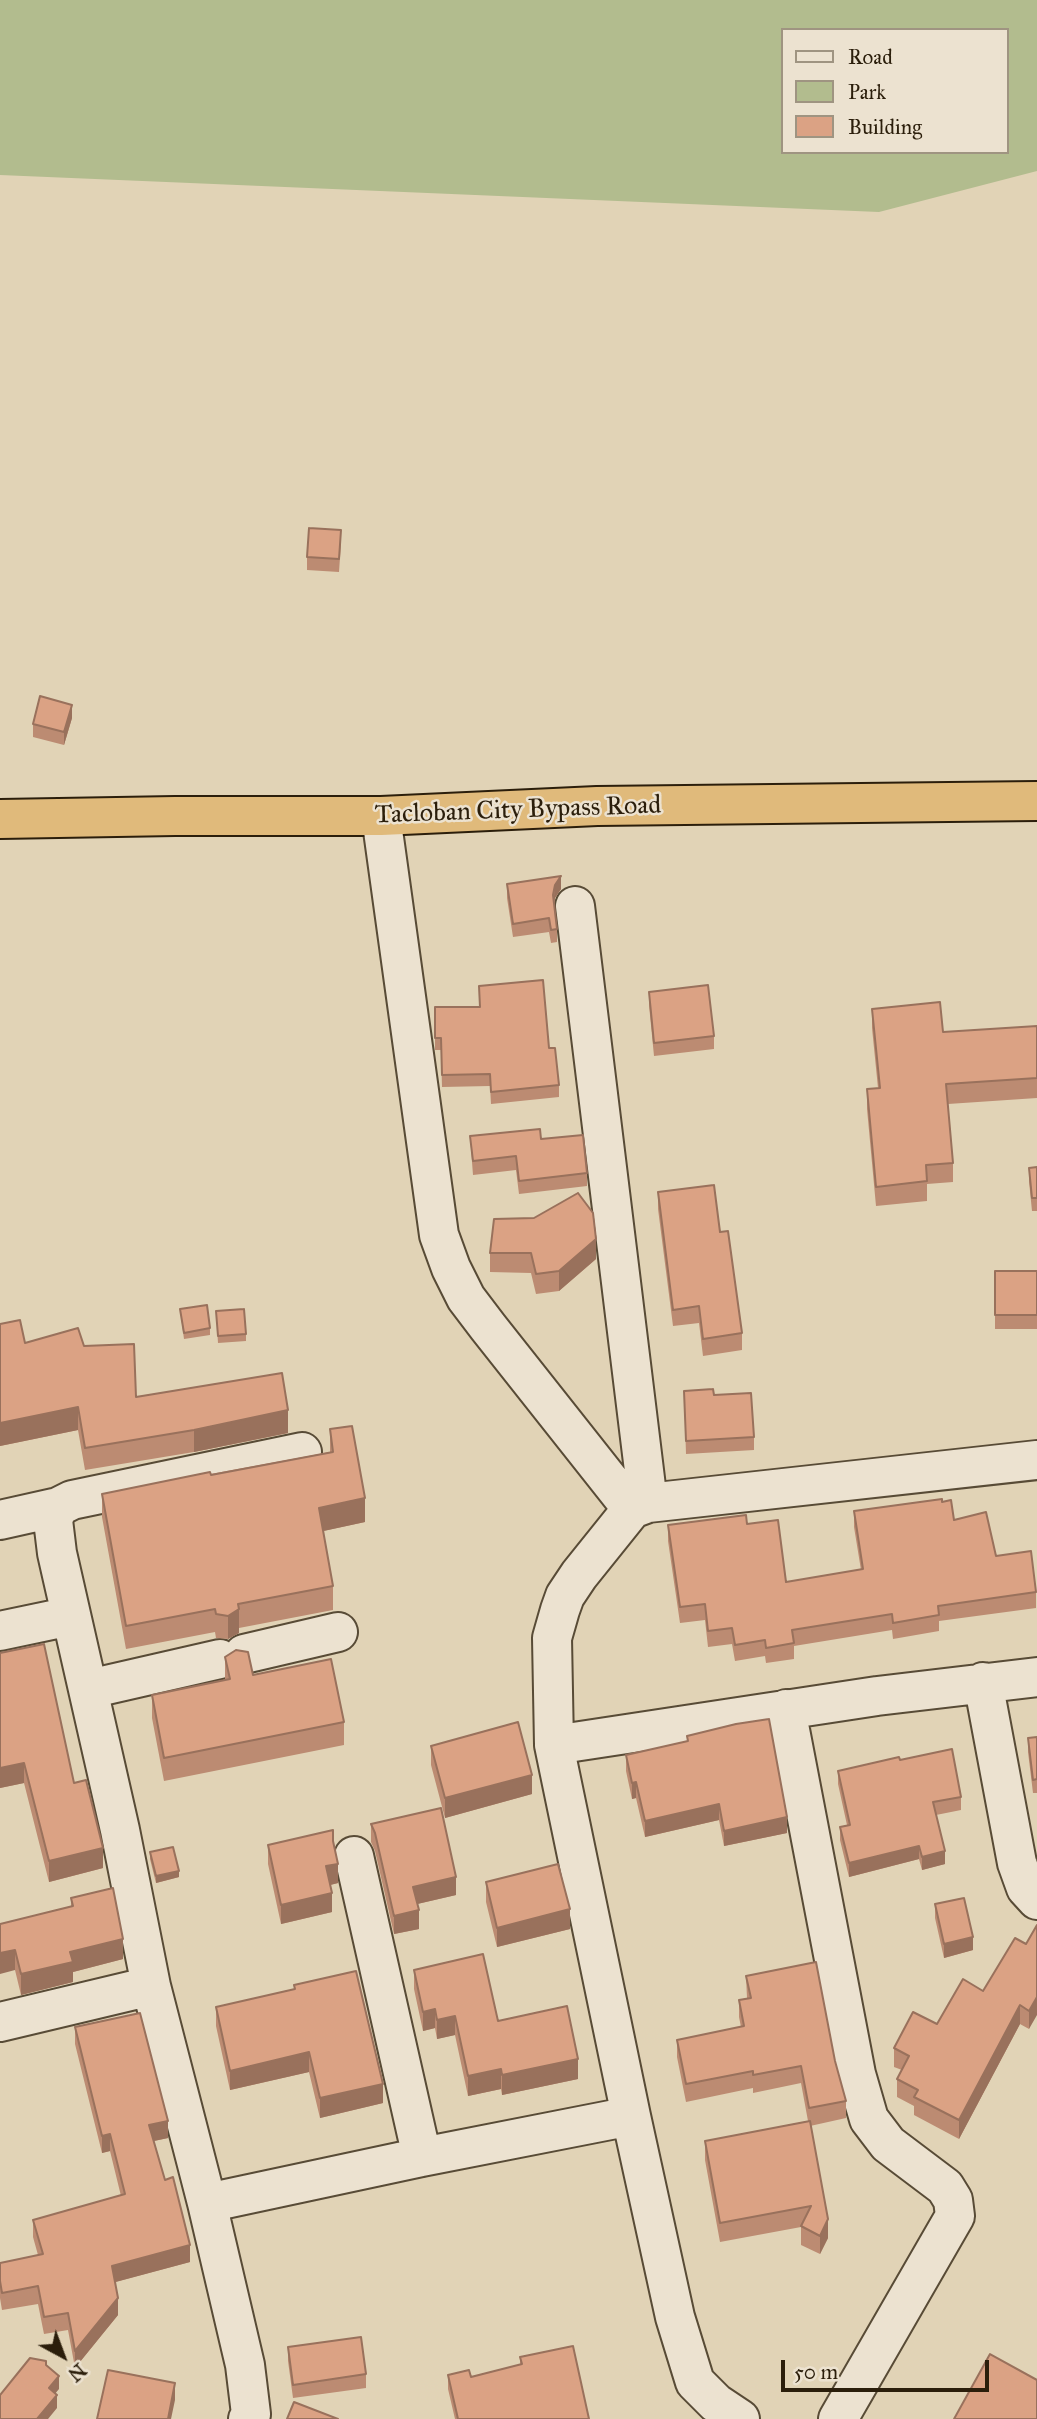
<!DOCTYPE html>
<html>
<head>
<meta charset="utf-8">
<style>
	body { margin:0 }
	#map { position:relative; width:1037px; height:2419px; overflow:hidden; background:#e1d3b6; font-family:"IM FELL Great Primer",serif }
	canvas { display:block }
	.legend { position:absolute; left:781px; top:28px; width:228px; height:126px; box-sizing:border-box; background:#ece2d0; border:2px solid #9f9481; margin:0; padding:9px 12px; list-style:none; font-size:21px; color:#2b1e0b }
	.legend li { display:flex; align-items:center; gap:14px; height:35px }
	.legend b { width:35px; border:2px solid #9f9481 }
	.north { position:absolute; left:28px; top:2321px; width:70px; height:70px; -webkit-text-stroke:5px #ece2d0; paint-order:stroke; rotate:139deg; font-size:19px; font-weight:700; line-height:28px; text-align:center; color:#2b1e0b }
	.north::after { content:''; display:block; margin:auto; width:24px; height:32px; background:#2b1e0b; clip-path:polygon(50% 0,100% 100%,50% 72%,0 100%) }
	.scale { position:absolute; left:781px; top:2360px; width:208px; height:32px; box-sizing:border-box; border:4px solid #2b1e0b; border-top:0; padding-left:9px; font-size:21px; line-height:24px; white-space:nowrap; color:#2b1e0b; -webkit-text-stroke:5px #ece2d0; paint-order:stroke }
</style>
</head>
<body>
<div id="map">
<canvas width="1037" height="2419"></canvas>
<ul class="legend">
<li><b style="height:9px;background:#ece2d0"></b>Road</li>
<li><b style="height:19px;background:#b2bc8e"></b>Park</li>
<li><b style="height:19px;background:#dba284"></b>Building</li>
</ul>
<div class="north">N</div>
<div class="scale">50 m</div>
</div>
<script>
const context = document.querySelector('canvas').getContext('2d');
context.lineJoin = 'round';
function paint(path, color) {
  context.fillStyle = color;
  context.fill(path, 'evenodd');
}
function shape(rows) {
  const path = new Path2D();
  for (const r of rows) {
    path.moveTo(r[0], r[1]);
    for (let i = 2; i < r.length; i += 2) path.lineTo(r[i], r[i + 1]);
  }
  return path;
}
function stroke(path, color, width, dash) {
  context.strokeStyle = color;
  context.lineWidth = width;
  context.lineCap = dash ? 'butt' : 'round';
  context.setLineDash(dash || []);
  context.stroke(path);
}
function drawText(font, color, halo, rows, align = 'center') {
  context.font = font + ' "IM FELL Great Primer",serif';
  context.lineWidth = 5;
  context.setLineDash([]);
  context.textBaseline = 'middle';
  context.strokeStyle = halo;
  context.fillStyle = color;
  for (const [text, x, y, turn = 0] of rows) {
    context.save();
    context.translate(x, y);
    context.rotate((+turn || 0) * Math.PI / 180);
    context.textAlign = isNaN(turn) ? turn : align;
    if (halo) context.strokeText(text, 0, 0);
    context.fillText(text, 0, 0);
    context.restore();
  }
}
const green = shape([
	[0,0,1037,0,1037,171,879,212,0,175],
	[783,30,1007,30,1007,152,783,152]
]);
const minor = shape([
	[381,816,439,1235,451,1268,466,1298,488,1327,632,1509],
	[575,906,648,1503],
	[0,1520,58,1507],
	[0,1631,71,1616],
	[244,1654,338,1632],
	[983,1682,1017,1863,1026,1888,1037,1900],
	[89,1689,220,1659],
	[786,1709,856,2074,869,2119,888,2144,945,2187,953,2200,955,2216,838,2419],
	[554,1745,552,1638,560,1610,565,1596,579,1575,632,1509,648,1503,1037,1460],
	[354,1856,422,2157],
	[0,2022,151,1986],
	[631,2116,675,2317,695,2382,716,2403,740,2419],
	[207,2203,422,2157,631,2116,554,1745,877,1696,1037,1677],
	[248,2419,251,2414,245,2365,207,2203,151,1986,120,1830,57,1553,53,1520,58,1507,72,1500,302,1452]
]);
const highway = shape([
	[0,819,175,816,381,816,597,806,1037,801]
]);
const wall = shape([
	[341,543,339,572,307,570,307,557],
	[72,718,64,745,33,737,33,724],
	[507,884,561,889,555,898,554,902,557,929,557,942,551,943,549,932,513,937,507,898],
	[479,986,549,1048,559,1085,559,1097,491,1104,490,1086,442,1087,441,1050,435,1050,435,1007,479,1007],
	[649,992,714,1036,714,1049,654,1056,649,1005],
	[872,1009,943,1032,1037,1026,1037,1098,948,1104,953,1163,953,1182,927,1184,927,1201,876,1206,867,1109,867,1089,878,1088,872,1028],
	[470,1136,541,1139,587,1173,587,1186,519,1194,516,1170,473,1175],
	[1037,1167,1037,1211,1032,1211,1029,1181,1029,1168],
	[658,1192,720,1232,742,1333,742,1350,703,1356,699,1323,673,1326,658,1209],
	[534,1218,596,1259,559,1291,536,1294,531,1273,490,1272,490,1253],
	[995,1271,1037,1271,1037,1329,995,1329],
	[180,1309,210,1328,210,1335,184,1339],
	[216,1311,246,1334,246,1341,218,1343],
	[0,1324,25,1343,84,1346,136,1397,288,1433,194,1452,85,1470,78,1430,0,1446],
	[684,1391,714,1395,754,1437,754,1450,686,1454],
	[330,1429,365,1522,323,1531,333,1586,333,1610,239,1628,239,1633,228,1639,216,1638,215,1632,126,1649,102,1517,102,1494,330,1452],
	[942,1502,954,1520,1036,1592,1036,1608,939,1621,939,1631,893,1639,892,1630,794,1646,794,1659,766,1663,765,1656,735,1661,732,1644,708,1647,705,1620,680,1623,668,1541,668,1525,747,1524,786,1582,861,1570,854,1527,854,1511],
	[0,1653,74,1783,103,1868,49,1882,24,1783,0,1788],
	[225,1657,253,1675,344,1722,344,1745,164,1781,152,1718,152,1695,225,1680],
	[687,1736,787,1833,724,1846,719,1820,645,1837,636,1798,632,1799,626,1771,626,1755,687,1741],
	[1037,1737,1037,1793,1033,1793,1028,1752,1028,1738],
	[431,1746,532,1794,445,1818,431,1765],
	[900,1760,961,1797,961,1810,936,1815,945,1864,922,1870,919,1859,849,1877,840,1840,840,1827,847,1825,838,1784,838,1771],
	[371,1824,456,1895,417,1904,419,1929,394,1934,375,1851,371,1842],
	[333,1844,338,1883,330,1885,332,1912,281,1924,268,1864,268,1845],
	[150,1852,179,1877,156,1883,150,1859],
	[486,1882,570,1929,497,1947,486,1902],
	[71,1898,123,1959,73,1972,73,1982,21,1995,15,1970,0,1924,71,1907],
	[935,1904,973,1950,944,1958,935,1918],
	[1037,1925,1029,2029,1020,2024,959,2139,914,2115,914,2106,897,2097,897,2079,902,2070,894,2067,894,2048,937,2024,983,1991,1026,1944],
	[414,1970,498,2021,578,2079,502,2095,501,2089,468,2096,455,2035,437,2039,435,2028,423,2031,414,1989],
	[746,1976,835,2061,846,2101,846,2118,810,2126,828,2238,820,2254,801,2245,801,2227,720,2242,705,2160,705,2141,808,2121,801,2083,753,2093,753,2088,686,2102,677,2057,677,2040,741,2027,739,2017,739,2000,747,1998],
	[294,1985,383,2103,320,2118,309,2072,230,2090,216,2026,216,2007,294,1989],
	[75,2027,168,2138,154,2141,165,2180,190,2262,115,2282,118,2315,75,2368,68,2330,44,2334,38,2304,2,2310,0,2298,0,2263,38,2255,33,2237,33,2220,121,2196,110,2151,102,2153,75,2044],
	[288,2347,366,2374,366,2388,293,2398,288,2361],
	[520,2357,589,2419,455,2419,448,2389,448,2375,471,2377,520,2365]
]);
const shadedWall = shape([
	[72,705,72,718,64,745,64,732],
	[561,876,561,889,555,898,553,908,555,885],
	[596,1239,596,1259,559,1291,559,1271],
	[78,1407,78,1430,0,1446,0,1423],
	[288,1410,288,1433,194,1452,194,1430],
	[365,1498,365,1522,319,1532,319,1508],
	[239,1609,239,1633,228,1639,228,1616],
	[24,1763,24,1783,0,1788,0,1768],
	[532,1775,532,1794,445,1818,445,1798],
	[636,1782,636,1798,632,1799,632,1783],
	[719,1804,719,1820,645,1837,645,1821],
	[787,1817,787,1833,724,1846,724,1831],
	[919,1846,919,1859,849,1877,849,1863],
	[103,1848,103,1868,49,1882,49,1861],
	[945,1851,945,1864,922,1870,922,1857],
	[338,1864,338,1883,326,1886,326,1866],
	[179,1871,179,1877,156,1883,156,1876],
	[456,1877,456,1895,413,1905,413,1887],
	[332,1893,332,1912,281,1924,281,1905],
	[570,1909,570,1929,497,1947,497,1928],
	[419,1910,419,1929,394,1934,394,1916],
	[973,1937,973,1950,944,1958,944,1944],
	[123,1939,123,1959,73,1972,73,1982,21,1995,21,1974,70,1952],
	[15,1950,15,1970,0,1974,0,1953],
	[1037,1997,1037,2015,1029,2029,1029,2011],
	[1020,2005,1020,2024,959,2139,959,2120],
	[435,2009,435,2028,423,2031,423,2012],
	[455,2016,455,2035,437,2039,437,2020],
	[309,2052,309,2072,230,2090,230,2071],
	[578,2059,578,2079,502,2095,502,2075],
	[501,2069,501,2089,468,2096,468,2076],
	[383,2084,383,2103,320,2118,320,2098],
	[168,2121,168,2138,149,2142,149,2125],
	[110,2134,110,2151,102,2153,102,2136],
	[828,2219,828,2238,820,2254,820,2236],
	[190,2245,190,2262,112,2283,112,2266],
	[118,2298,118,2315,75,2368,75,2351],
	[59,2376,59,2389,49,2401,49,2388],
	[175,2383,175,2400,171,2419,168,2419],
	[57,2395,57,2408,48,2419,37,2419]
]);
const building = shape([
	[309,528,341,530,339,559,307,557,309,528],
	[40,696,72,705,64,732,33,724,40,696],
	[561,876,555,885,553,895,557,929,551,930,549,918,513,924,507,884,561,876],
	[543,980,549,1048,555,1048,559,1085,491,1092,490,1074,442,1075,441,1038,435,1038,435,1007,480,1007,479,986,543,980],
	[708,985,714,1036,654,1043,649,992,708,985],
	[940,1002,943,1032,1037,1026,1037,1078,946,1084,953,1163,926,1165,927,1181,876,1187,867,1089,880,1088,872,1009,940,1002],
	[540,1129,541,1139,583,1135,587,1173,519,1181,516,1156,473,1161,470,1136,540,1129],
	[1037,1167,1037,1198,1032,1198,1029,1168,1037,1167],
	[714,1185,720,1232,728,1231,742,1333,703,1339,699,1306,673,1310,658,1192,714,1185],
	[578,1193,593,1213,596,1239,559,1271,536,1274,531,1253,490,1253,494,1219,534,1218,578,1193],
	[995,1271,1037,1271,1037,1315,995,1315,995,1271],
	[207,1305,210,1328,184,1333,180,1309,207,1305],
	[244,1309,246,1334,218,1336,216,1311,244,1309],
	[20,1320,25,1343,78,1328,84,1346,134,1344,136,1397,282,1373,288,1410,194,1430,85,1448,78,1407,0,1423,0,1324,20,1320],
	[713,1389,714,1395,751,1393,754,1437,686,1441,684,1391,713,1389],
	[352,1426,365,1498,319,1508,333,1586,238,1604,239,1609,228,1616,216,1614,215,1609,126,1626,102,1494,210,1472,211,1475,333,1452,330,1429,352,1426],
	[942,1499,942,1502,951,1500,954,1520,986,1512,996,1556,1031,1551,1036,1592,938,1606,939,1615,893,1623,892,1614,792,1630,794,1643,766,1648,765,1640,735,1645,732,1628,708,1631,705,1604,680,1607,668,1525,746,1515,747,1524,778,1520,786,1582,863,1569,854,1511,942,1499],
	[44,1644,74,1783,86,1780,103,1848,49,1861,24,1763,0,1768,0,1653,44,1644],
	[236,1650,248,1652,253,1675,331,1659,344,1722,164,1758,152,1695,230,1679,225,1657,236,1650],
	[769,1719,787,1817,724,1831,719,1804,645,1821,636,1782,632,1783,626,1755,688,1741,687,1736,736,1724,769,1719],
	[518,1722,532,1775,445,1798,431,1746,518,1722],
	[1037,1737,1037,1779,1033,1780,1028,1738,1037,1737],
	[952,1749,961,1797,933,1802,945,1851,922,1857,919,1846,849,1863,840,1827,850,1825,838,1771,899,1757,900,1760,952,1749],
	[441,1808,456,1877,413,1887,419,1910,394,1916,375,1833,371,1824,441,1808],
	[333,1830,333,1841,338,1864,326,1866,332,1893,281,1905,268,1845,333,1830],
	[173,1847,179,1871,156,1876,150,1852,173,1847],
	[558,1864,570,1909,497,1928,486,1882,558,1864],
	[113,1888,123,1939,70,1952,73,1962,21,1974,15,1950,0,1953,0,1924,73,1906,71,1898,113,1888],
	[964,1898,973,1937,944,1944,935,1904,964,1898],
	[1037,1925,1037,1997,1029,2011,1020,2005,959,2120,914,2097,918,2090,897,2079,909,2056,894,2048,913,2012,937,2024,963,1979,983,1991,1015,1938,1026,1944,1037,1925],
	[483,1954,498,2021,567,2006,578,2059,502,2075,501,2069,468,2076,455,2016,437,2020,435,2009,423,2012,414,1970,483,1954],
	[816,1962,835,2061,846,2101,809,2108,801,2066,753,2075,753,2071,686,2084,677,2040,744,2026,739,2000,751,1998,746,1976,816,1962],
	[356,1971,383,2084,320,2098,309,2052,230,2071,216,2007,295,1989,294,1985,356,1971],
	[140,2013,168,2121,149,2125,165,2180,173,2177,190,2245,112,2266,118,2298,75,2351,68,2313,44,2317,38,2286,2,2293,0,2281,0,2263,43,2254,33,2220,125,2194,110,2134,102,2136,75,2027,140,2013],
	[810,2121,828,2219,820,2236,801,2226,811,2206,720,2223,705,2141,810,2121],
	[361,2337,366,2374,293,2385,288,2347,361,2337],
	[573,2346,589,2419,458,2419,448,2375,469,2370,471,2377,522,2364,520,2357,573,2346],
	[990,2354,1037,2380,1037,2419,954,2419,990,2354],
	[30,2358,46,2361,46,2365,59,2376,49,2388,57,2395,37,2419,0,2419,0,2395,30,2358],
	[108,2370,175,2383,168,2419,97,2419,108,2370],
	[294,2402,338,2419,287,2419,294,2402]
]);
const streetNames = [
	["Tacloban City Bypass Road",518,811,-2]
];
paint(green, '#b2bc8e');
stroke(minor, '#584b36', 42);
stroke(highway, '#2b1e0b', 42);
stroke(minor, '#ece2d0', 38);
stroke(highway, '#e0ba7b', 38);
paint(wall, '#bc8b72');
paint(shadedWall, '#99715c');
paint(building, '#dba284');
stroke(building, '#99715c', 2);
drawText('26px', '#2b1e0b', '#ece2d0', streetNames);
</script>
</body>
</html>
